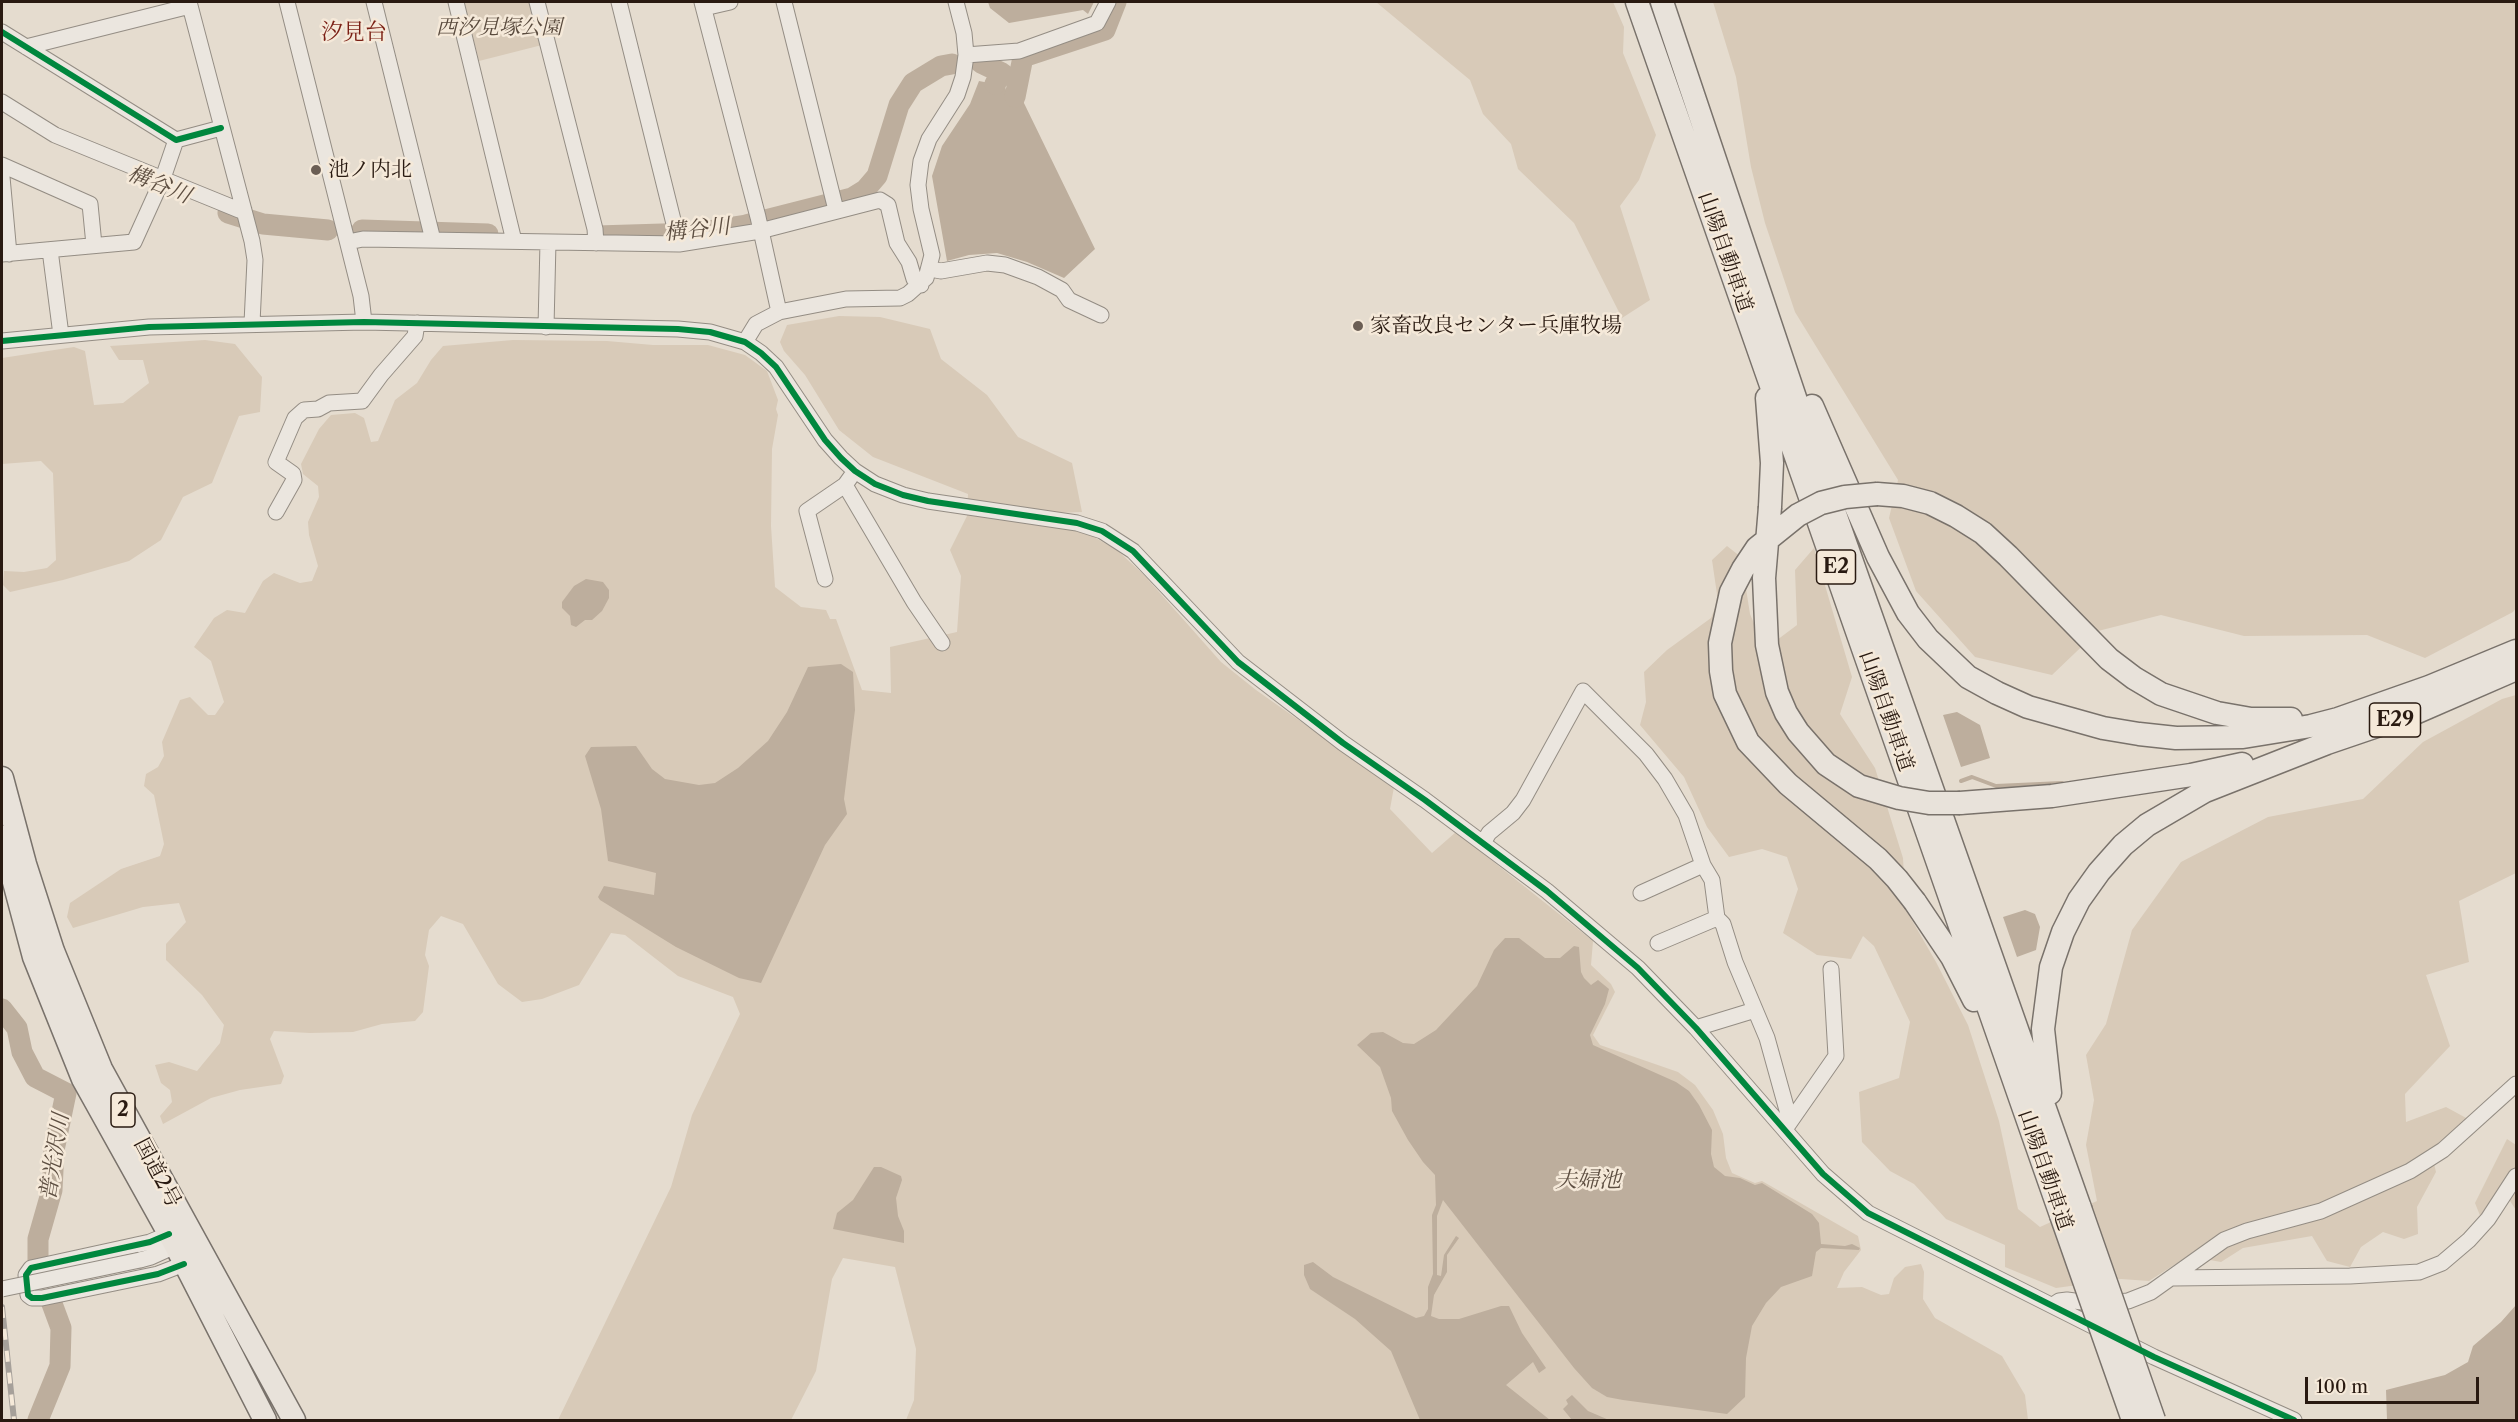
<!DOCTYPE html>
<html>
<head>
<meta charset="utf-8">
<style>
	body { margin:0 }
	#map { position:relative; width:2518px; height:1422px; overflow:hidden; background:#e5dccf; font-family:"Libre Caslon Text",serif }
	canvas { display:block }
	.frame { position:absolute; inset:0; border:3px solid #291a11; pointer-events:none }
	.scale { position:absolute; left:2305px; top:1377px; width:174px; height:27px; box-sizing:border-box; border:3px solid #291a11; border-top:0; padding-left:8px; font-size:18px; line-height:21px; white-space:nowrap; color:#291a11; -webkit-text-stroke:4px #f5e9d9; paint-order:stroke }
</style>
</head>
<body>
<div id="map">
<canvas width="2518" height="1422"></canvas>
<div class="frame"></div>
<div class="scale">100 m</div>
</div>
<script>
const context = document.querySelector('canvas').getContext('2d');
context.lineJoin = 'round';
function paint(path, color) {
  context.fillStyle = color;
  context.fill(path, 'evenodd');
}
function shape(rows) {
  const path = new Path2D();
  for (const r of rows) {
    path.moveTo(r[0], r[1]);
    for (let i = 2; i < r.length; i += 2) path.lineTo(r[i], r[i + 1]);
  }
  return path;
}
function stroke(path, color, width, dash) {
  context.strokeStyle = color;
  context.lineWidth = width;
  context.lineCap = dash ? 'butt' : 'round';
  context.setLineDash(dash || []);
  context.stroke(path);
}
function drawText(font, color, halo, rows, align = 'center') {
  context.font = font + ' "Libre Caslon Text","Noto Serif JP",serif';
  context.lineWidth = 5;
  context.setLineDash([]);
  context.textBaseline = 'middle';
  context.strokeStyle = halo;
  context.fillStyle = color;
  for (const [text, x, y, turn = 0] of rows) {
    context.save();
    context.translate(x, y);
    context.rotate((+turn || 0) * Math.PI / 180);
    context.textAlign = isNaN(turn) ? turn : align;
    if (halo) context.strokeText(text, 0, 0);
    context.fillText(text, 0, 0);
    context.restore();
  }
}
const green = shape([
	[464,2,531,2,542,45,479,61],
	[1376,2,1613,2,1624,27,1623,53,1656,135,1639,180,1620,206,1650,300,1622,318,1574,223,1518,169,1511,144,1483,114,1470,80],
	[1713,2,2516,2,2516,608,2513,612,2425,658,2367,635,2244,636,2161,615,2098,631,2052,675,1975,657,1916,591,1889,518,1898,480,1795,312,1765,223,1751,167,1736,77],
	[839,316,880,317,930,329,941,359,987,395,1018,437,1072,463,1082,512,1055,513,1068,527,1092,536,1117,550,1144,575,1221,662,1256,690,1394,787,1390,809,1432,853,1456,832,1593,941,1591,965,1611,984,1615,992,1593,1035,1600,1045,1678,1072,1695,1085,1713,1110,1723,1134,1726,1158,1732,1173,1755,1183,1762,1181,1858,1236,1861,1250,1844,1272,1837,1288,1862,1287,1881,1295,1889,1294,1894,1278,1905,1267,1921,1264,1924,1272,1923,1299,1935,1318,2002,1356,2025,1395,2028,1420,906,1420,914,1400,916,1349,895,1267,843,1258,832,1279,816,1371,791,1420,558,1420,671,1187,692,1115,740,1014,733,997,678,976,625,935,611,933,579,985,542,999,522,1002,498,984,463,924,441,916,429,930,425,955,429,966,423,1012,415,1021,382,1024,353,1032,310,1033,274,1031,270,1039,284,1076,281,1084,240,1090,211,1098,163,1124,160,1116,172,1102,170,1090,161,1083,155,1065,169,1062,197,1071,220,1043,224,1025,202,995,166,960,166,944,186,922,179,903,143,907,73,928,67,917,70,903,121,869,160,856,164,844,154,795,144,786,146,774,158,767,164,756,162,742,180,700,190,697,208,715,215,715,224,702,211,661,194,647,214,618,227,610,245,613,263,581,274,573,300,583,312,581,318,566,309,535,308,522,319,497,318,486,303,474,301,464,319,429,331,415,355,413,364,418,371,442,378,441,395,400,417,383,431,360,443,346,513,340,607,341,653,345,708,345,745,355,767,371,778,400,776,409,778,415,772,449,771,526,775,587,801,607,826,610,830,619,836,619,862,690,891,693,890,647,957,632,961,576,950,550,967,516,968,494,873,457,839,430,805,375,784,351,780,342,787,325],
	[205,340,235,344,262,377,260,412,239,416,212,483,183,497,161,540,129,561,63,580,10,592,3,585,4,571,24,572,47,568,56,560,53,473,41,461,2,464,2,358,74,347,85,351,94,405,123,403,149,383,143,360,119,360,110,346],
	[1727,546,1741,557,1750,614,1765,649,1797,625,1795,570,1814,548,1852,677,1840,714,1875,768,1903,858,1906,910,1936,962,1968,1025,1999,1121,2018,1209,2040,1227,2097,1201,2086,1145,2094,1100,2086,1055,2106,1024,2132,930,2181,862,2268,817,2363,799,2423,742,2502,699,2516,695,2516,873,2459,901,2469,962,2426,975,2450,1046,2405,1094,2406,1122,2446,1107,2468,1119,2431,1151,2436,1172,2417,1207,2418,1234,2404,1239,2383,1232,2361,1247,2350,1267,2327,1261,2312,1236,2243,1248,2221,1262,2188,1256,2149,1281,2121,1279,2056,1288,2005,1267,2005,1245,1946,1219,1914,1184,1890,1171,1862,1142,1859,1092,1899,1078,1910,1022,1874,946,1863,936,1851,959,1817,955,1783,933,1798,889,1787,857,1762,849,1729,857,1707,827,1684,777,1640,725,1646,702,1644,672,1667,650,1711,618,1718,601,1712,560],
	[2507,1139,2516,1145,2516,1210,2502,1189,2481,1218,2475,1203]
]);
const water = shape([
	[988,2,1094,2,1088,14,1083,10,1009,23,990,8],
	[979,81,1005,86,1007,94,1022,99,1095,249,1064,278,1027,262,997,253,969,255,947,261,932,176,942,146,970,104],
	[586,579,603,582,609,590,609,598,602,611,592,620,585,620,576,627,571,625,570,616,562,608,562,602,574,586],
	[841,664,853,672,855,710,844,799,847,814,825,845,761,983,739,978,676,947,600,900,598,897,604,886,654,895,656,873,608,861,601,809,585,756,591,747,636,746,652,769,665,779,699,785,715,783,738,768,768,741,787,712,808,667],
	[1957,712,1980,725,1990,758,1961,767,1943,715],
	[2025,910,2035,914,2040,927,2036,950,2017,957,2003,917],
	[1505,938,1519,938,1545,958,1560,958,1574,946,1579,947,1581,972,1584,978,1591,985,1598,980,1609,989,1605,1004,1590,1035,1593,1045,1676,1082,1689,1091,1699,1105,1712,1130,1711,1154,1714,1167,1725,1176,1740,1178,1755,1185,1762,1183,1812,1214,1819,1223,1821,1244,1845,1246,1852,1244,1860,1248,1859,1250,1821,1248,1816,1252,1812,1276,1781,1287,1766,1303,1752,1326,1746,1358,1745,1397,1727,1414,1623,1400,1607,1397,1592,1388,1574,1368,1443,1200,1437,1216,1437,1275,1441,1276,1444,1255,1456,1236,1459,1238,1447,1255,1447,1272,1434,1295,1431,1316,1439,1319,1459,1319,1501,1306,1509,1306,1522,1333,1546,1368,1539,1373,1533,1362,1506,1385,1550,1420,1420,1420,1391,1351,1355,1319,1310,1289,1304,1275,1304,1265,1313,1262,1333,1277,1416,1318,1424,1316,1428,1309,1428,1287,1433,1274,1432,1215,1436,1205,1435,1175,1423,1162,1408,1140,1392,1111,1391,1098,1380,1067,1357,1045,1371,1033,1383,1032,1403,1043,1414,1044,1436,1030,1477,986,1494,950],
	[874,1167,881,1167,901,1176,902,1180,896,1198,898,1216,904,1231,904,1243,833,1229,837,1213,853,1200],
	[2516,1305,2516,1420,2387,1420,2386,1390,2445,1375,2468,1362,2473,1346,2501,1322],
	[1572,1395,1588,1411,1609,1420,1619,1420,1572,1420,1563,1409,1568,1404,1566,1400]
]);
const stream = shape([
	[1961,781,1972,777,1996,786,2062,783]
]);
const river = shape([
	[981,63,1002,73,995,84],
	[1015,97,1023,57,1105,30,1116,2],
	[228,213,263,224,328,230],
	[362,230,488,234],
	[597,236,695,233,746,225,852,198,865,190,877,176,899,105,913,83,941,66,952,64],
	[2,1009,17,1028,22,1052,35,1077,66,1093,54,1150,52,1190,38,1239,38,1261],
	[38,1420,60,1366,61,1328,51,1301]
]);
const minor = shape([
	[189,2,252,241,255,260,252,323],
	[287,2,361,296,364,322],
	[374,2,433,240],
	[456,2,514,241],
	[537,2,595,229,596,243],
	[619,2,679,244],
	[702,2,758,217,779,312],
	[784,2,836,210],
	[704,8,730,2],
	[2,32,176,140,221,128],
	[26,47,190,6],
	[966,55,1019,51,1097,23,1108,2],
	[2,102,55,135,239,210,244,210],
	[2,165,90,204,94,245],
	[2,177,9,254],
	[348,242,363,239,679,244,760,231,880,200,888,205,897,243,909,262,914,279,921,285],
	[50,250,61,335],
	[2,254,134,242,163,178,176,140],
	[930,269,941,271,987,263,1005,265,1038,277,1062,290,1069,300,1101,315],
	[546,327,548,242],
	[2,341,149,327,364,322,678,329,710,332,745,342,761,353,776,367,825,440,841,458,855,471,875,484,903,495,928,501,1077,523,1102,531,1133,551,1238,662,1343,743,1425,800,1547,891,1638,968,1696,1028,1823,1174,1868,1213,2154,1357,2294,1420],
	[745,342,756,324,779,312,846,299,900,298,908,294,926,278,932,255,921,209,918,185,921,161,929,139,957,95,963,77,966,55,964,33,956,2],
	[855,471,845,485,914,602,942,643],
	[276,512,294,480,293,474,276,462,295,418,304,410,318,409,329,403,362,401,381,375,415,336,417,323],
	[825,579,807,511,845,485],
	[1483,843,1489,833,1513,813,1523,800,1583,691,1646,754,1665,779,1686,815,1703,865,1712,880,1717,918,1723,924,1735,962,1767,1038,1790,1121],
	[1641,893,1703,865],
	[1658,943,1717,918],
	[1696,1028,1755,1010],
	[1788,1125,1836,1056,1831,969],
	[169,1234,150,1242,31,1268,26,1275,28,1295,32,1298,42,1298,158,1274,184,1264],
	[140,1260,151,1257,184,1242],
	[2173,1278,2350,1276,2419,1272,2442,1263,2469,1240,2488,1219,2516,1176],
	[2053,1305,2059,1301,2067,1300,2097,1304,2128,1301,2151,1292,2224,1240,2247,1231,2321,1211,2410,1171,2443,1150,2516,1084]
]);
const highway = shape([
	[1637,2,2061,1215],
	[1662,2,1816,460,2080,1208],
	[1767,398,1772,463,1770,507],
	[1812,406,1878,557,1908,613,1928,639,1968,677,1997,693,2028,707,2103,728,2139,734,2176,738,2243,737,2311,726,2338,719,2429,687,2516,651],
	[1877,494,1903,496,1930,503,1956,516,1983,533,2008,556,2109,659,2134,678,2161,694,2217,713,2251,719,2291,719],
	[2,778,25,864,53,951,101,1069,294,1420],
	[1960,803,2052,796,2191,775,2242,764],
	[2,837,34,957,83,1079,176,1246,265,1420],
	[1915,902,1952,957,1974,1000],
	[2050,1093,2043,1029,2051,967,2063,932,2079,900,2099,872,2123,845,2147,825,2205,791,2327,743,2415,713,2516,669]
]);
const rail = shape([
	[2,1307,14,1420]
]);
const minorBridge = shape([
	[2,1289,140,1260]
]);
const highwayBridge = shape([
	[1877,494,1845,497,1821,503,1798,515,1757,548,1743,569,1731,592,1720,643,1721,671,1725,694,1748,742,1788,784,1878,859,1897,879,1915,902],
	[1770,507,1764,578,1767,645,1777,692,1786,713,1798,732,1826,764,1859,786,1899,798,1929,803,1960,803],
	[2080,1208,2154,1420],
	[2061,1215,2133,1420]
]);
const cycleway = shape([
	[2,32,176,140,221,128],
	[2,341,149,327,364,322,678,329,710,332,745,342,761,353,776,367,825,440,841,458,855,471,875,484,903,495,928,501,1077,523,1102,531,1133,551,1238,662,1343,743,1425,800,1547,891,1638,968,1696,1028,1823,1174,1868,1213,2154,1357,2294,1420],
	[169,1234,150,1242,31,1268,26,1275,28,1295,32,1298,42,1298,158,1274,184,1264]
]);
const markers = [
	[316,170,6,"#6b5e54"],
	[1358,326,6,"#6b5e54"]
];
const shields = [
	[1836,567,39],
	[2395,720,51],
	[123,1110,24]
];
const shieldNames = [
	["E2",1836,567],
	["E29",2395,720],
	["2",123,1110]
];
const parkNames = [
	["西汐見塚公園",499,28]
];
const poiNames = [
	["池ノ内北",328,170],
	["家畜改良センター兵庫牧場",1370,326]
];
const streetNames = [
	["山陽自動車道",1725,252,71],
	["山陽自動車道",1886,711,71],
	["山陽自動車道",2045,1170,71],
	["国道2号",157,1173,62]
];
const neighbourhoodNames = [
	["汐見台",354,33]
];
const waterNames = [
	["構谷川",159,185,22],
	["構谷川",697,230,-6],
	["普光沢川",55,1157,-81],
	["夫婦池",1588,1181]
];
paint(green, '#d8cab8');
paint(water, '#bdae9d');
stroke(stream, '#bdae9d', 4);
stroke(river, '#bdae9d', 21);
stroke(minor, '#948d84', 17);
stroke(highway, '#79726b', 25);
stroke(minor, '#ebe6df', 15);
stroke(highway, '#e8e2da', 22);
stroke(rail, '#a6a09a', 6);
stroke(rail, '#f5e9d9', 4, [11]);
stroke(minorBridge, '#948d84', 17, []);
stroke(highwayBridge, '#79726b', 25, []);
stroke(minorBridge, '#ebe6df', 15);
stroke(highwayBridge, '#e8e2da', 22);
stroke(cycleway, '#00873e', 6);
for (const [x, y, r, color] of markers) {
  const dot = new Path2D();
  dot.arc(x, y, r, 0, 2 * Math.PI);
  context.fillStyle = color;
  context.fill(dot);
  stroke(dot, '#f5e9d9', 2);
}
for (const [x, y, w] of shields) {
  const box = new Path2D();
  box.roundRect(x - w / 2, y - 17, w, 34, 4.5);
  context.fillStyle = '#f5e9d9';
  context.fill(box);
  stroke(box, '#291a11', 1.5);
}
drawText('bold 20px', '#291a11', null, shieldNames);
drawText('italic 21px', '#5a4b3e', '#f5e9d9', parkNames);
drawText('21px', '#291a11', '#f5e9d9', poiNames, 'left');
drawText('21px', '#291a11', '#f5e9d9', streetNames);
drawText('22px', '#7a1f14', '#f5e9d9', neighbourhoodNames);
drawText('italic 22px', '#5d4e41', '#f5e9d9', waterNames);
</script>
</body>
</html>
